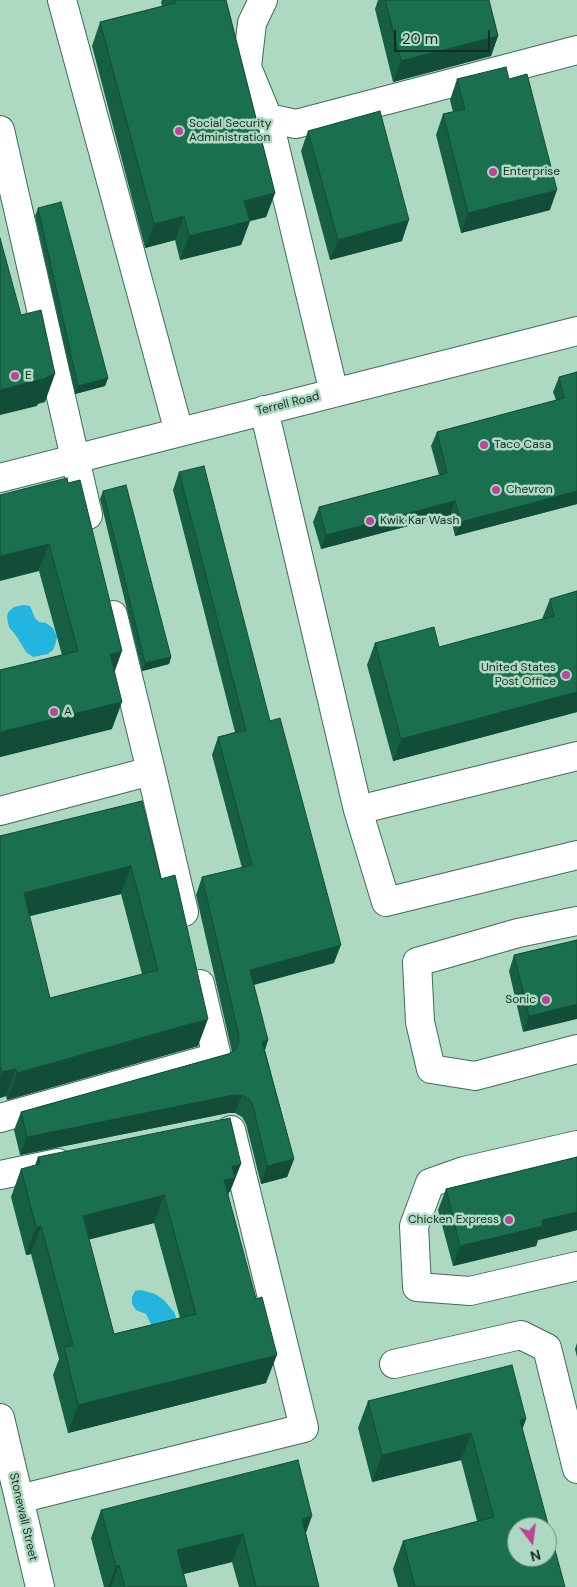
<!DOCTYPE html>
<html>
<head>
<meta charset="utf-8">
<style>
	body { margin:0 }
	#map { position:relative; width:577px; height:1587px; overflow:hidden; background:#add9c2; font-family:"DM Sans",sans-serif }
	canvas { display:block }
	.north { position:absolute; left:507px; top:1517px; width:50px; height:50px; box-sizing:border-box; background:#add9c2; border:1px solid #729382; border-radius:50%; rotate:165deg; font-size:14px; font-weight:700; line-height:20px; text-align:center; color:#192b22 }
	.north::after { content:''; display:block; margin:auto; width:18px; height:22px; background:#be4497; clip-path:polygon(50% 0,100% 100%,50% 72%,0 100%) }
	.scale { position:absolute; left:394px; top:30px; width:96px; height:22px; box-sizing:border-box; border:2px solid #192b22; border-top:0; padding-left:6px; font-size:15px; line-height:18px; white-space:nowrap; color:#192b22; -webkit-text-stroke:4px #add9c2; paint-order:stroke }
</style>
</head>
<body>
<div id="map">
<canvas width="577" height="1587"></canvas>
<div class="north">N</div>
<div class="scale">20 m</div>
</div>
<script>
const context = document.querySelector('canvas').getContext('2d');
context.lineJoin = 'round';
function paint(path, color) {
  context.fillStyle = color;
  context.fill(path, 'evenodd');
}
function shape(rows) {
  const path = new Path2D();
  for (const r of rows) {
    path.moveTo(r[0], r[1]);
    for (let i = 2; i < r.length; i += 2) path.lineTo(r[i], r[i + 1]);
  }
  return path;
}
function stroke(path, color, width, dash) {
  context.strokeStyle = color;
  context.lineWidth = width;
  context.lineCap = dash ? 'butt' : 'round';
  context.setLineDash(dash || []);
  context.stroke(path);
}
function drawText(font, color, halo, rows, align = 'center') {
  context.font = font + ' "DM Sans",sans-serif';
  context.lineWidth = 5;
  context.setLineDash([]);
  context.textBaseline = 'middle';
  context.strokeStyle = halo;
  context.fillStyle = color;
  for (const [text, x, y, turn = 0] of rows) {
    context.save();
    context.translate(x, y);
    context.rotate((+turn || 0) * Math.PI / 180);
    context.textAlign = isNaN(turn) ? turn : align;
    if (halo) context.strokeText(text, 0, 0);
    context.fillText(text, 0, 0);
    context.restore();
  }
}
const water = shape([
	[23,605,30,606,35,618,39,622,46,623,53,628,57,637,56,642,53,650,48,654,33,657,26,652,17,637,9,627,7,617,8,612,14,607],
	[141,1290,155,1294,164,1300,174,1312,176,1317,174,1323,153,1328,146,1314,136,1310,132,1304,132,1297,135,1291]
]);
const minor = shape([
	[62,0,179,432],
	[263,0,252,23,247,67,268,118,296,124,577,50],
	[268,118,334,393],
	[0,130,88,515],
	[264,410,358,810],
	[0,478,577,331],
	[113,615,151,771],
	[577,756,358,810,386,902,577,855],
	[0,811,151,771,184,912],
	[577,921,518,933,417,962,420,1022,431,1069,475,1076,577,1049],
	[0,1118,217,1057,200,984],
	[577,1145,464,1171,430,1183,414,1226,417,1287,470,1291,577,1266],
	[0,1175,58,1163],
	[394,1364,521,1335,547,1348,577,1469],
	[0,1418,40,1587],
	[19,1499,304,1428,231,1130]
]);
const wall = shape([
	[162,0,226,0,275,193,266,217,250,221,241,245,180,260,175,240,145,248,92,46,100,22,162,6,161,2],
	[378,0,489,0,498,36,491,56,393,82,375,9],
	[457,79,509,79,550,210,461,233,436,135,443,114,453,112,450,100],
	[308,131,402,241,330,260,301,151],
	[38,208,108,378,105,386,75,394,35,216],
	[577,372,577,504,455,536,450,515,321,549,313,522,319,507,439,475,431,446,437,432,556,400,553,392,559,377],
	[179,472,270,721,334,963,254,985,268,1040,265,1050,294,1159,287,1177,261,1184,246,1124,242,1117,235,1113,228,1113,20,1155,14,1130,21,1112,228,1054,232,1052,196,895,202,877,242,868,212,755,218,737,235,732,173,490],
	[67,478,114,672,112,729,0,757,0,670,62,655,39,571],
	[103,491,171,657,169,664,142,671,100,499],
	[577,591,577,712,393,761,367,665,375,643,439,647,542,619,550,599],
	[142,801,198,1046,7,1100,6,1096,0,1098,0,836],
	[121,894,142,974,50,998,29,916],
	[577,940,523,1032,509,971,514,955],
	[38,1157,230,1192,229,1192,228,1196,266,1383,68,1433,53,1375,59,1359,31,1254,26,1255,11,1197,21,1169,35,1165],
	[154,1223,180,1318,114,1334,89,1239],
	[577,1157,577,1230,538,1240,536,1246,453,1266,438,1210,446,1189],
	[577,1343,577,1357,575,1349],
	[368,1401,526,1419,522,1429,565,1587,398,1587,393,1569,403,1541,477,1521,461,1460,372,1482,358,1428],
	[101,1510,306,1534,319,1587,239,1587,232,1562,184,1574,187,1587,104,1587,91,1538]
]);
const shadedWall = shape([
	[498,36,491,56,393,82,401,61],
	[557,190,550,210,461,233,468,213],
	[275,193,266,217,250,221,241,245,180,260,189,236,244,201],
	[184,216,175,240,145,248,154,224],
	[409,220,402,241,330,260,338,240],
	[55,374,45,402,38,404,37,406,0,415,0,390],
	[108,378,105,386,75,394,78,386],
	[577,491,577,504,455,536,461,522],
	[455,501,450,515,321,549,326,535],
	[49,544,39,571,0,581,0,556],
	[122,651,112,679,110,654],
	[171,657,169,664,142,671,145,663],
	[577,692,577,712,393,761,401,739],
	[122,702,112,729,0,757,0,732],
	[131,866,121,894,14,920,24,893],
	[341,945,334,963,244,987,250,970],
	[577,1004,577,1019,523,1032,529,1016],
	[208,1019,198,1046,7,1100,17,1073],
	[268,1040,262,1058,262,1042],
	[16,1069,6,1096,0,1098,0,1077,2,1072],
	[234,1095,242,1095,235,1113,228,1113,20,1155,27,1137],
	[294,1159,287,1177,261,1184,267,1166],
	[241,1164,230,1192,229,1192,225,1206,224,1180,232,1166],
	[164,1195,154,1223,72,1244,83,1216],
	[577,1212,577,1230,538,1240,536,1246,453,1266,460,1246,542,1220],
	[41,1226,31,1254,26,1255,36,1227],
	[277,1355,266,1383,68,1433,78,1405],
	[526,1419,516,1447,520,1420],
	[471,1433,461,1460,372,1482,382,1455],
	[312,1516,302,1544,302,1519],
	[243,1534,232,1562,167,1578,177,1550],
	[119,1565,111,1587,108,1587,116,1566]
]);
const building = shape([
	[175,0,226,0,275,193,244,201,250,221,189,236,184,216,154,224,100,22,175,3,175,0],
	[385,0,489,0,498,36,401,61,385,0],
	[506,67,509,79,527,74,557,190,468,213,443,114,465,109,457,79,506,67],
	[380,111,409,220,338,240,308,131,380,111],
	[61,202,108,378,78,386,38,208,61,202],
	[0,238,21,315,41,310,55,374,47,376,47,378,0,390,0,238],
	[577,372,577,491,461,522,455,501,326,535,319,507,447,473,437,432,564,398,559,377,577,372],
	[204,466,270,721,280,718,341,945,250,970,268,1040,262,1042,294,1159,267,1166,253,1106,249,1099,242,1095,234,1095,27,1137,21,1112,228,1054,235,1050,239,1043,239,1036,202,877,252,865,218,737,246,730,179,472,204,466],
	[67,478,68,483,80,480,122,651,110,654,122,702,0,732,0,670,78,651,49,544,0,556,0,495,67,478],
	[126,485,171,657,145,663,103,491,126,485],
	[577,591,577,692,401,739,375,643,434,627,439,647,554,616,550,599,577,591],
	[142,801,161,879,175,875,208,1019,17,1073,16,1069,2,1072,0,1066,0,836,142,801],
	[131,866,158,970,50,998,24,893,131,866],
	[577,940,577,1004,529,1016,514,955,577,940],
	[230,1118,241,1164,232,1166,235,1178,224,1180,256,1299,262,1297,277,1355,78,1405,64,1347,73,1345,41,1226,36,1227,21,1169,40,1164,38,1157,230,1118],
	[164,1195,196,1314,114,1334,83,1216,164,1195],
	[577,1157,577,1212,542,1220,543,1226,460,1246,446,1189,577,1157],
	[512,1365,526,1419,520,1420,565,1587,415,1587,403,1541,494,1517,471,1433,382,1455,368,1401,512,1365],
	[517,1527,547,1527,547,1557,517,1557,517,1527],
	[298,1460,312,1516,302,1519,319,1587,256,1587,243,1534,177,1550,187,1587,125,1587,119,1565,116,1566,101,1510,298,1460]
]);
const markers = [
	[179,131,5,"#be4497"],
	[493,172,5,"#be4497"],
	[15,376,5,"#be4497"],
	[484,445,5,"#be4497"],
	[496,490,5,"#be4497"],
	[370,521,5,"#be4497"],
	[566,675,5,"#be4497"],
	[54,712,5,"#be4497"],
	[546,1000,5,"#be4497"],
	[509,1220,5,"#be4497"]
];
const poiNames = [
	["Social Security",189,124],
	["Administration",189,138],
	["Enterprise",503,172],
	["E",25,376],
	["Taco Casa",494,445],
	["Chevron",506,490],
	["Kwik Kar Wash",380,521],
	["United States",556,668,"right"],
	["Post Office",556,682,"right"],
	["A",64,712],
	["Sonic",536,1000,"right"],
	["Chicken Express",499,1220,"right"]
];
const streetNames = [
	["Terrell Road",288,404,-14],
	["Stonewall Street",23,1517,77]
];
paint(water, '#24b5de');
stroke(minor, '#426b57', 30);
stroke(minor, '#fff', 28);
paint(wall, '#165f43');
paint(shadedWall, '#124e37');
paint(building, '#196f4e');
stroke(building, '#124e37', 1);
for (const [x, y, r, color] of markers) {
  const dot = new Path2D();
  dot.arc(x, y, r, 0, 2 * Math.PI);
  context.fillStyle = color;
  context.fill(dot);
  stroke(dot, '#add9c2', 2);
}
drawText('12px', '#192b22', '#add9c2', poiNames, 'left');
drawText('12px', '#192b22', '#add9c2', streetNames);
</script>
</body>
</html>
